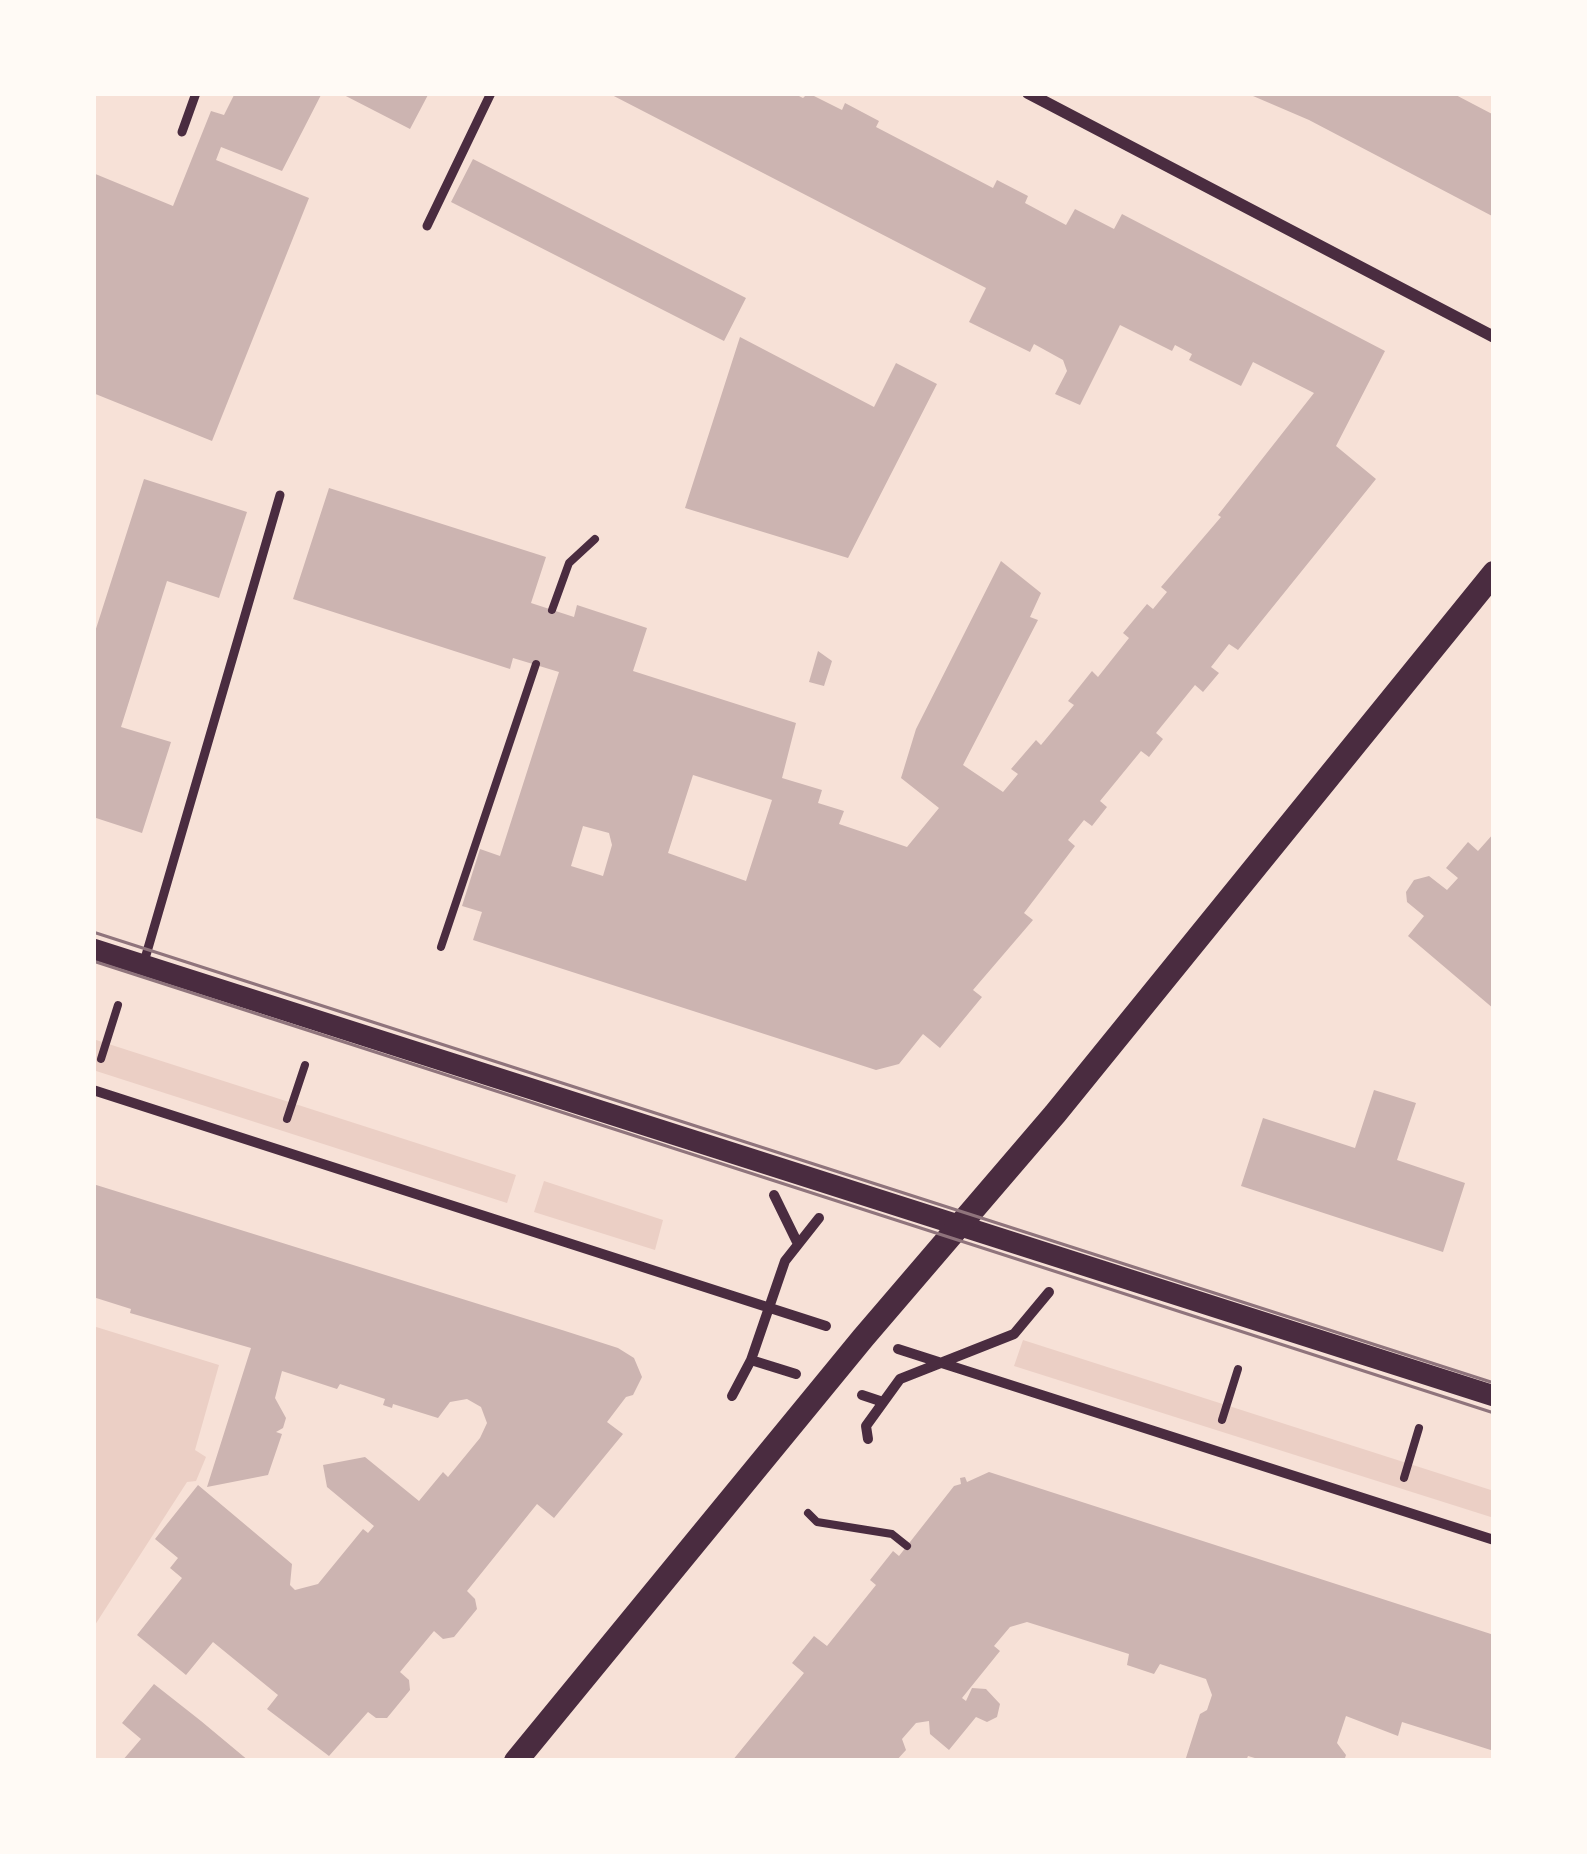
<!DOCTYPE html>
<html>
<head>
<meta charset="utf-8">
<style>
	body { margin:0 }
	#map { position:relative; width:1587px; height:1854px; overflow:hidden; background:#f7e1d7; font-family:"Open Sans",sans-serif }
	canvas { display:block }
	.frame { position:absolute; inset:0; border:96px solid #fffaf5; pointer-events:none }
</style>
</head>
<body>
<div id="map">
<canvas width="1587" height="1854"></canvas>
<div class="frame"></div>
</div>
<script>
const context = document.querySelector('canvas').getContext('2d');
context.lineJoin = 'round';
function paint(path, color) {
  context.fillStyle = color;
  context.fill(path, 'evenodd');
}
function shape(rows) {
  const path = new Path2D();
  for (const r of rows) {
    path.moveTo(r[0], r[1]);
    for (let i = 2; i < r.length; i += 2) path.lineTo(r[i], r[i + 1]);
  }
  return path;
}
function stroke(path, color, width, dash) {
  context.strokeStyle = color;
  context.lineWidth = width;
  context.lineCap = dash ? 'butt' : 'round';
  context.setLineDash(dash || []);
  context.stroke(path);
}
const green = shape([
	[93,1039,516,1175,507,1203,93,1070],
	[544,1181,663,1220,655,1250,534,1212],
	[93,1326,219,1365,195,1450,206,1457,196,1481,187,1482,93,1628],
	[1023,1340,1494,1491,1494,1518,1014,1366]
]);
const building = shape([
	[235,93,322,93,282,171,221,147,216,160,309,198,212,441,93,393,93,173,173,206,211,111,224,115],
	[340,93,429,93,410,129],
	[608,93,793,93,803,98,808,93,842,110,845,103,879,121,876,127,993,188,997,180,1028,196,1025,203,1066,225,1075,209,1114,229,1122,214,1385,351,1336,446,1376,479,1238,650,1229,644,1211,667,1219,673,1203,692,1195,685,1156,733,1163,739,1149,757,1141,751,1100,801,1107,807,1092,826,1084,820,1068,840,1075,846,1024,913,1033,920,973,990,982,997,940,1048,923,1034,899,1064,876,1070,473,940,482,912,462,906,480,849,500,856,559,672,513,658,510,669,293,599,329,488,546,557,531,603,574,617,577,605,647,628,633,671,796,723,782,778,822,790,818,803,844,811,839,824,907,847,939,808,901,778,916,729,1001,561,1041,593,1030,617,1038,620,963,765,1003,792,1018,774,1011,769,1036,740,1041,745,1074,705,1068,701,1092,671,1098,677,1129,638,1123,633,1147,604,1153,609,1167,592,1161,587,1221,517,1218,515,1314,393,1253,362,1241,386,1189,360,1192,354,1175,345,1172,351,1120,325,1080,405,1055,394,1067,371,1063,360,1034,344,1030,352,969,322,986,288],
	[693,775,772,800,746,881,668,853],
	[583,826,609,833,612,845,603,876,571,866],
	[1246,93,1452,93,1494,115,1494,217,1309,120],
	[473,159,746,298,724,341,451,202],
	[740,337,874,407,896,363,937,384,848,558,685,508],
	[144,479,247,512,219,598,167,581,121,727,171,742,142,833,93,817,93,638],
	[818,651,832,661,824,686,809,682],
	[1494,833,1494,1009,1408,936,1424,916,1407,902,1406,892,1414,880,1429,876,1447,890,1458,878,1446,868,1468,842,1478,851],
	[1374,1090,1416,1103,1397,1160,1465,1183,1443,1252,1241,1186,1263,1118,1355,1148],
	[93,1184,562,1330,618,1348,634,1358,642,1377,633,1395,626,1397,607,1422,623,1434,554,1518,537,1504,467,1591,475,1599,477,1609,454,1637,443,1639,434,1631,400,1672,409,1680,410,1690,387,1718,376,1718,368,1712,329,1756,267,1709,278,1695,213,1642,186,1675,137,1635,182,1578,170,1568,178,1558,155,1539,198,1485,292,1564,290,1585,295,1590,318,1584,363,1529,368,1533,374,1526,327,1487,323,1465,365,1457,419,1501,443,1472,448,1477,480,1438,487,1423,481,1407,467,1399,450,1402,438,1418,393,1404,392,1408,383,1405,385,1399,340,1384,337,1389,282,1371,275,1398,286,1418,283,1428,276,1432,282,1434,268,1475,207,1487,251,1348,130,1313,131,1309,93,1297],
	[989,1472,1494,1635,1494,1751,1402,1722,1398,1736,1346,1716,1337,1743,1346,1755,1344,1761,1265,1761,1248,1756,1246,1761,1185,1761,1200,1714,1207,1710,1212,1695,1206,1679,1160,1664,1154,1674,1127,1665,1129,1654,1027,1622,1010,1627,994,1646,1000,1651,962,1698,966,1701,972,1688,986,1689,1000,1704,997,1717,987,1722,976,1717,949,1750,930,1734,929,1721,916,1723,902,1739,906,1750,896,1761,732,1761,804,1673,792,1663,814,1636,827,1646,876,1585,870,1580,893,1551,899,1556,954,1486,961,1484,960,1478,965,1477,967,1482],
	[154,1684,201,1721,249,1761,122,1761,141,1739,122,1723]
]);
const path = shape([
	[552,610,569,563,595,539],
	[441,947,536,664],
	[101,1059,118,1005],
	[287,1119,305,1065],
	[1222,1420,1238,1369],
	[1404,1478,1419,1428],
	[808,1513,817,1522,892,1534,907,1546]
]);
const service = shape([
	[182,132,196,93],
	[427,226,491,93],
	[144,962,280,495]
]);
const pedestrian = shape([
	[93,1090,826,1326],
	[774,1195,798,1244],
	[898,1349,1494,1540],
	[796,1374,751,1360,785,1261,819,1218],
	[862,1395,883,1402],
	[732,1396,751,1360],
	[868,1439,866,1426,900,1379,1014,1334,1049,1292]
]);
const minor = shape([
	[1028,93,1494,337]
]);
const tertiary = shape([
	[93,949,1494,1396]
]);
const secondary = shape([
	[516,1761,863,1338,1055,1114,1494,573]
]);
const tram = shape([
	[93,932,1494,1383],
	[93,961,1494,1413]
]);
paint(green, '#ebcfc5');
paint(building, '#ccb4b1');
stroke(path, '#4a2c40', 8);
stroke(service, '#4a2c40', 9);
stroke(pedestrian, '#4a2c40', 10);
stroke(minor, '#4a2c40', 12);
stroke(tertiary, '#4a2c40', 21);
stroke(secondary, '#4a2c40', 24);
stroke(tram, '#8f747c', 3);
</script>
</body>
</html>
